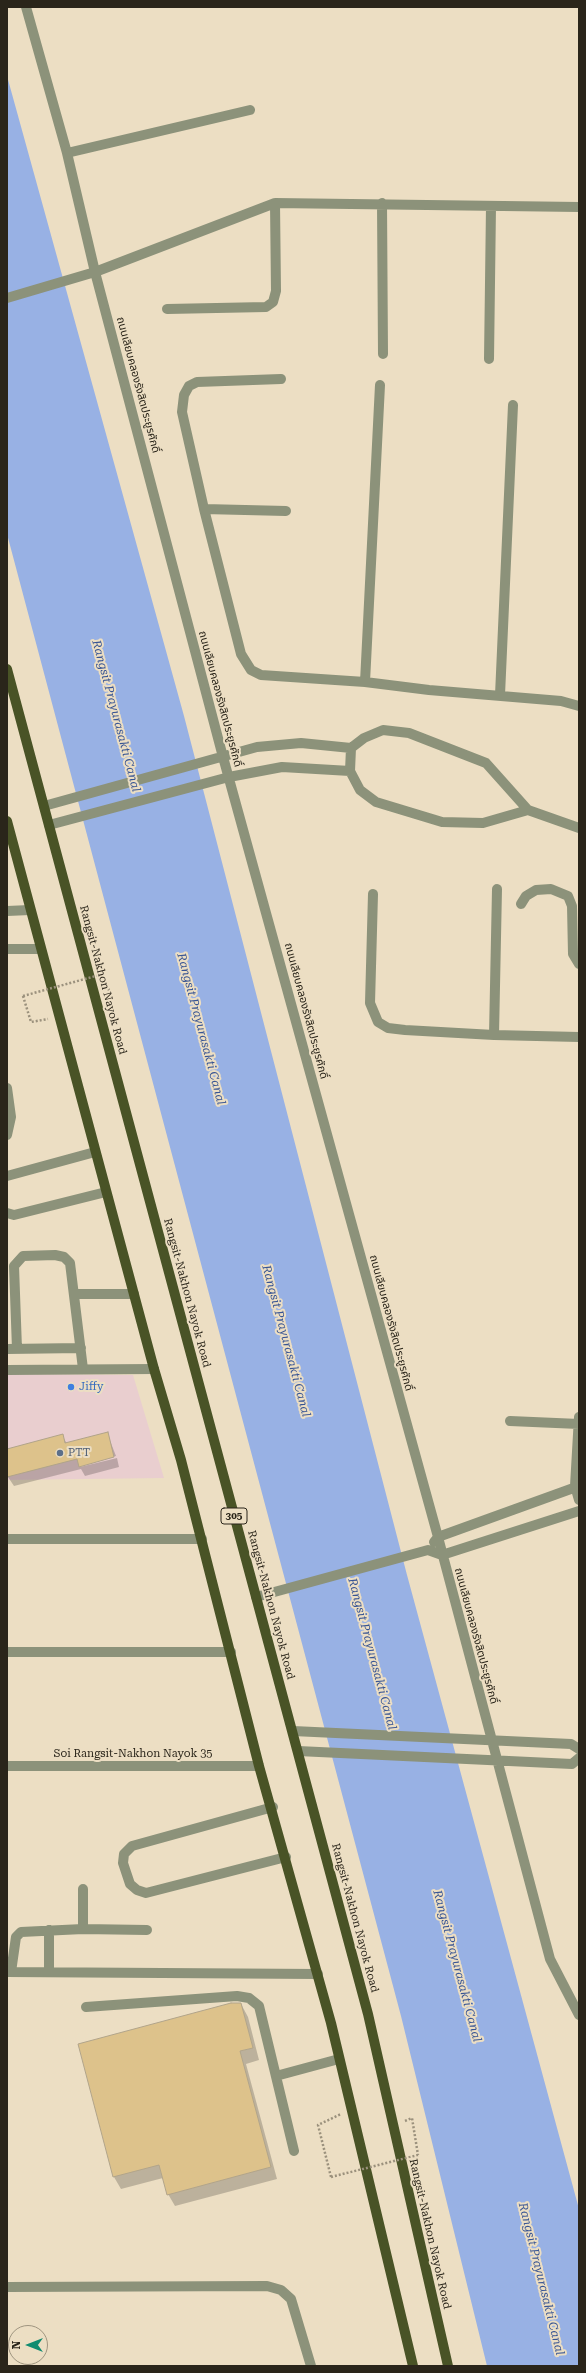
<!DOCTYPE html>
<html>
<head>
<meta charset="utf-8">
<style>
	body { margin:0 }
	#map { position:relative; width:586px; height:2373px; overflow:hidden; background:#ecdec3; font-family:"Roboto Serif",serif }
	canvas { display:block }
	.frame { position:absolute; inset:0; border:8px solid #2a251a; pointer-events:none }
	.north { position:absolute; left:8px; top:2325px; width:40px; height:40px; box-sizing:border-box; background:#ecdec3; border:1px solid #9e947f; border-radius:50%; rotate:270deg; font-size:11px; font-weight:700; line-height:16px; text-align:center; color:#2a251a }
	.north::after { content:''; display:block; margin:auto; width:14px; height:18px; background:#118c70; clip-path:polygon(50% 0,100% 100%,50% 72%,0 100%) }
</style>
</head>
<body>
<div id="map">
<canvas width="586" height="2373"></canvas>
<div class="frame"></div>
<div class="north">N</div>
</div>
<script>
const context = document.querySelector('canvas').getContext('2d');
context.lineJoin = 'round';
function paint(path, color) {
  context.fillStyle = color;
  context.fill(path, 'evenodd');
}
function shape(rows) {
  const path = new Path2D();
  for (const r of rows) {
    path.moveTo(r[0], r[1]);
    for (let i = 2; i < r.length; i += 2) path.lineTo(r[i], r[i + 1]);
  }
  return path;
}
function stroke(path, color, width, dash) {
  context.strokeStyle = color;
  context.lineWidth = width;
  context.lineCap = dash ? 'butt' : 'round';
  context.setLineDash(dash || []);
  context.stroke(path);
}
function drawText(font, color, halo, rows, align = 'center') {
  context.font = font + ' "Roboto Serif","Noto Sans Thai",serif';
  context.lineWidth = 4;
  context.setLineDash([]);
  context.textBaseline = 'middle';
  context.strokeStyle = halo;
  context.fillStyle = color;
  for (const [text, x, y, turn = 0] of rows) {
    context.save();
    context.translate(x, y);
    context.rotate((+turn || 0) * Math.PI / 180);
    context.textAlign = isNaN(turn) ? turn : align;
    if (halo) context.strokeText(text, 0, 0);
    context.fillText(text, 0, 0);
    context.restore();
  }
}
const commercial = shape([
	[7,1374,133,1375,164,1478,7,1480]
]);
const water = shape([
	[7,76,184,716,407,1575,579,2209,579,2366,487,2366,401,2016,7,534]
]);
const shadow = shape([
	[107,1433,116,1456,80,1465,80,1467,117,1458,119,1467,85,1476,81,1469,14,1486,8,1477,7,1450,62,1435,67,1444],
	[241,2004,248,2017,259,2060,246,2064,277,2179,175,2206,168,2194,163,2178,121,2189,114,2177,79,2044]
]);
const building = shape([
	[108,1432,114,1457,79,1467,77,1459,7,1477,7,1449,63,1434,65,1443,108,1432],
	[231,2003,241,2003,253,2048,240,2051,271,2167,167,2195,159,2165,113,2177,78,2044,231,2003]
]);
const path = shape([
	[107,985,111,996,109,998],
	[23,996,31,1022,48,1019],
	[405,2121,412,2118,418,2155],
	[331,2177,318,2125,341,2114]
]);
const minor = shape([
	[26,7,67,153,95,272,223,757,438,1537,550,1959,579,2015],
	[67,153,250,110],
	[382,203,383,354],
	[7,298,95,272,275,203,579,207],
	[167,309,266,307,273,302,276,291,275,203],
	[489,359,491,206],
	[281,379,197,382,189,386,184,395,182,412,204,509,241,654,251,670,261,675,365,682,429,690,561,701,579,706],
	[204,509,286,511],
	[365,682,380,385],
	[500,695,513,405],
	[350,771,351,748],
	[44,806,257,747,301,743,351,748,364,738,383,730,409,733,486,763,528,810,579,828],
	[49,825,229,777,282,767,350,771,360,790,376,802,442,822,483,823,528,810],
	[373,894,370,1003,378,1022,388,1028,405,1030,494,1035,579,1037],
	[521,904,526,896,536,890,551,889,568,896,572,906,573,954,579,964],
	[7,911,30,910],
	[7,949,40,949],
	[494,1035,497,889],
	[7,1088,11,1117,7,1135],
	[7,1176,95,1152],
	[7,1213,14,1215,106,1192],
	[74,1294,134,1294],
	[7,1349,81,1348],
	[17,1349,14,1266,23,1256,55,1255,64,1257,70,1263,83,1369],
	[7,1370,154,1369],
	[579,1417,575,1486,579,1500],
	[510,1421,579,1424],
	[7,1539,202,1539],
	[434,1542,438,1537,579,1486],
	[256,1597,428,1550,442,1555,579,1511],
	[7,1652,231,1652],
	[293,1731,571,1744,579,1749],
	[298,1751,572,1764,579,1758],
	[7,1766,259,1766],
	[273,1807,132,1846,124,1854,123,1863,130,1884,137,1890,146,1893,286,1857],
	[83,1889,83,1929],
	[49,1930,49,1972],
	[7,1972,318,1974],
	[11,1972,16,1937,21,1932,83,1929,147,1930],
	[86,2007,237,1996,249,1998,259,2006,294,2151],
	[276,2076,339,2059],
	[7,2287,267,2286,281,2290,291,2299,311,2366]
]);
const major = shape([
	[7,669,368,2014,448,2366],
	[7,821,154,1369,181,1460,259,1766,331,2023,413,2366]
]);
const pathBridge = shape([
	[23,996,103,974],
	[331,2177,418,2155]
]);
const markers = [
	[71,1387,4,"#3f7fe0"],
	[60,1453,4,"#5c6f8a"]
];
const shields = [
	[234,1516,26]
];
const shieldNames = [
	["305",234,1516]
];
const streetNames = [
	["ถนนเลียบคลองรังสิตประยูรศักดิ์",138,385,75],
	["ถนนเลียบคลองรังสิตประยูรศักดิ์",220,699,75],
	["Rangsit-Nakhon Nayok Road",103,980,75],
	["ถนนเลียบคลองรังสิตประยูรศักดิ์",306,1011,75],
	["Rangsit-Nakhon Nayok Road",187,1293,75],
	["ถนนเลียบคลองรังสิตประยูรศักดิ์",391,1323,75],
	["Rangsit-Nakhon Nayok Road",271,1605,75],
	["ถนนเลียบคลองรังสิตประยูรศักดิ์",476,1636,75],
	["Soi Rangsit-Nakhon Nayok 35",133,1754],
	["Rangsit-Nakhon Nayok Road",355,1918,75],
	["Rangsit-Nakhon Nayok Road",430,2234,77]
];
const shopNames = [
	["Jiffy",79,1387]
];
const serviceNames = [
	["PTT",68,1453]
];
const waterNames = [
	["Rangsit Prayurasakti Canal",116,716,75],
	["Rangsit Prayurasakti Canal",201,1029,75],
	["Rangsit Prayurasakti Canal",286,1341,75],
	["Rangsit Prayurasakti Canal",372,1654,75],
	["Rangsit Prayurasakti Canal",457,1966,75],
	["Rangsit Prayurasakti Canal",541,2279,76]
];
paint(commercial, '#e9cecf');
paint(water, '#98b1e4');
paint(shadow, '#0003');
paint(building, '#ddc28b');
stroke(building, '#b1a48a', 1);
stroke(path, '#9b917d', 2.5, [2, 2]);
stroke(minor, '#8c927a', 10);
stroke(major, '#495326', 10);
stroke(pathBridge, '#9b917d', 2.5, [2, 2]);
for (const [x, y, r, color] of markers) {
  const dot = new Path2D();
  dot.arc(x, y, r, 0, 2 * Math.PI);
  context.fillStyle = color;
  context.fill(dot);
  stroke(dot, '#ecdec3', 1.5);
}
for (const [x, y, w] of shields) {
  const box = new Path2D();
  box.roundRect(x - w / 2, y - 8, w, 16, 3);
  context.fillStyle = '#ecdec3';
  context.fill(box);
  stroke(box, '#2a251a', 1);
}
drawText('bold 10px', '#2a251a', null, shieldNames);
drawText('11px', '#2a251a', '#ecdec3', streetNames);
drawText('11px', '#366cbe', '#ecdec3', shopNames, 'left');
drawText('11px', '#4e5e75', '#ecdec3', serviceNames, 'left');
drawText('italic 12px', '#375493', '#ecdec3', waterNames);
</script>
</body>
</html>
